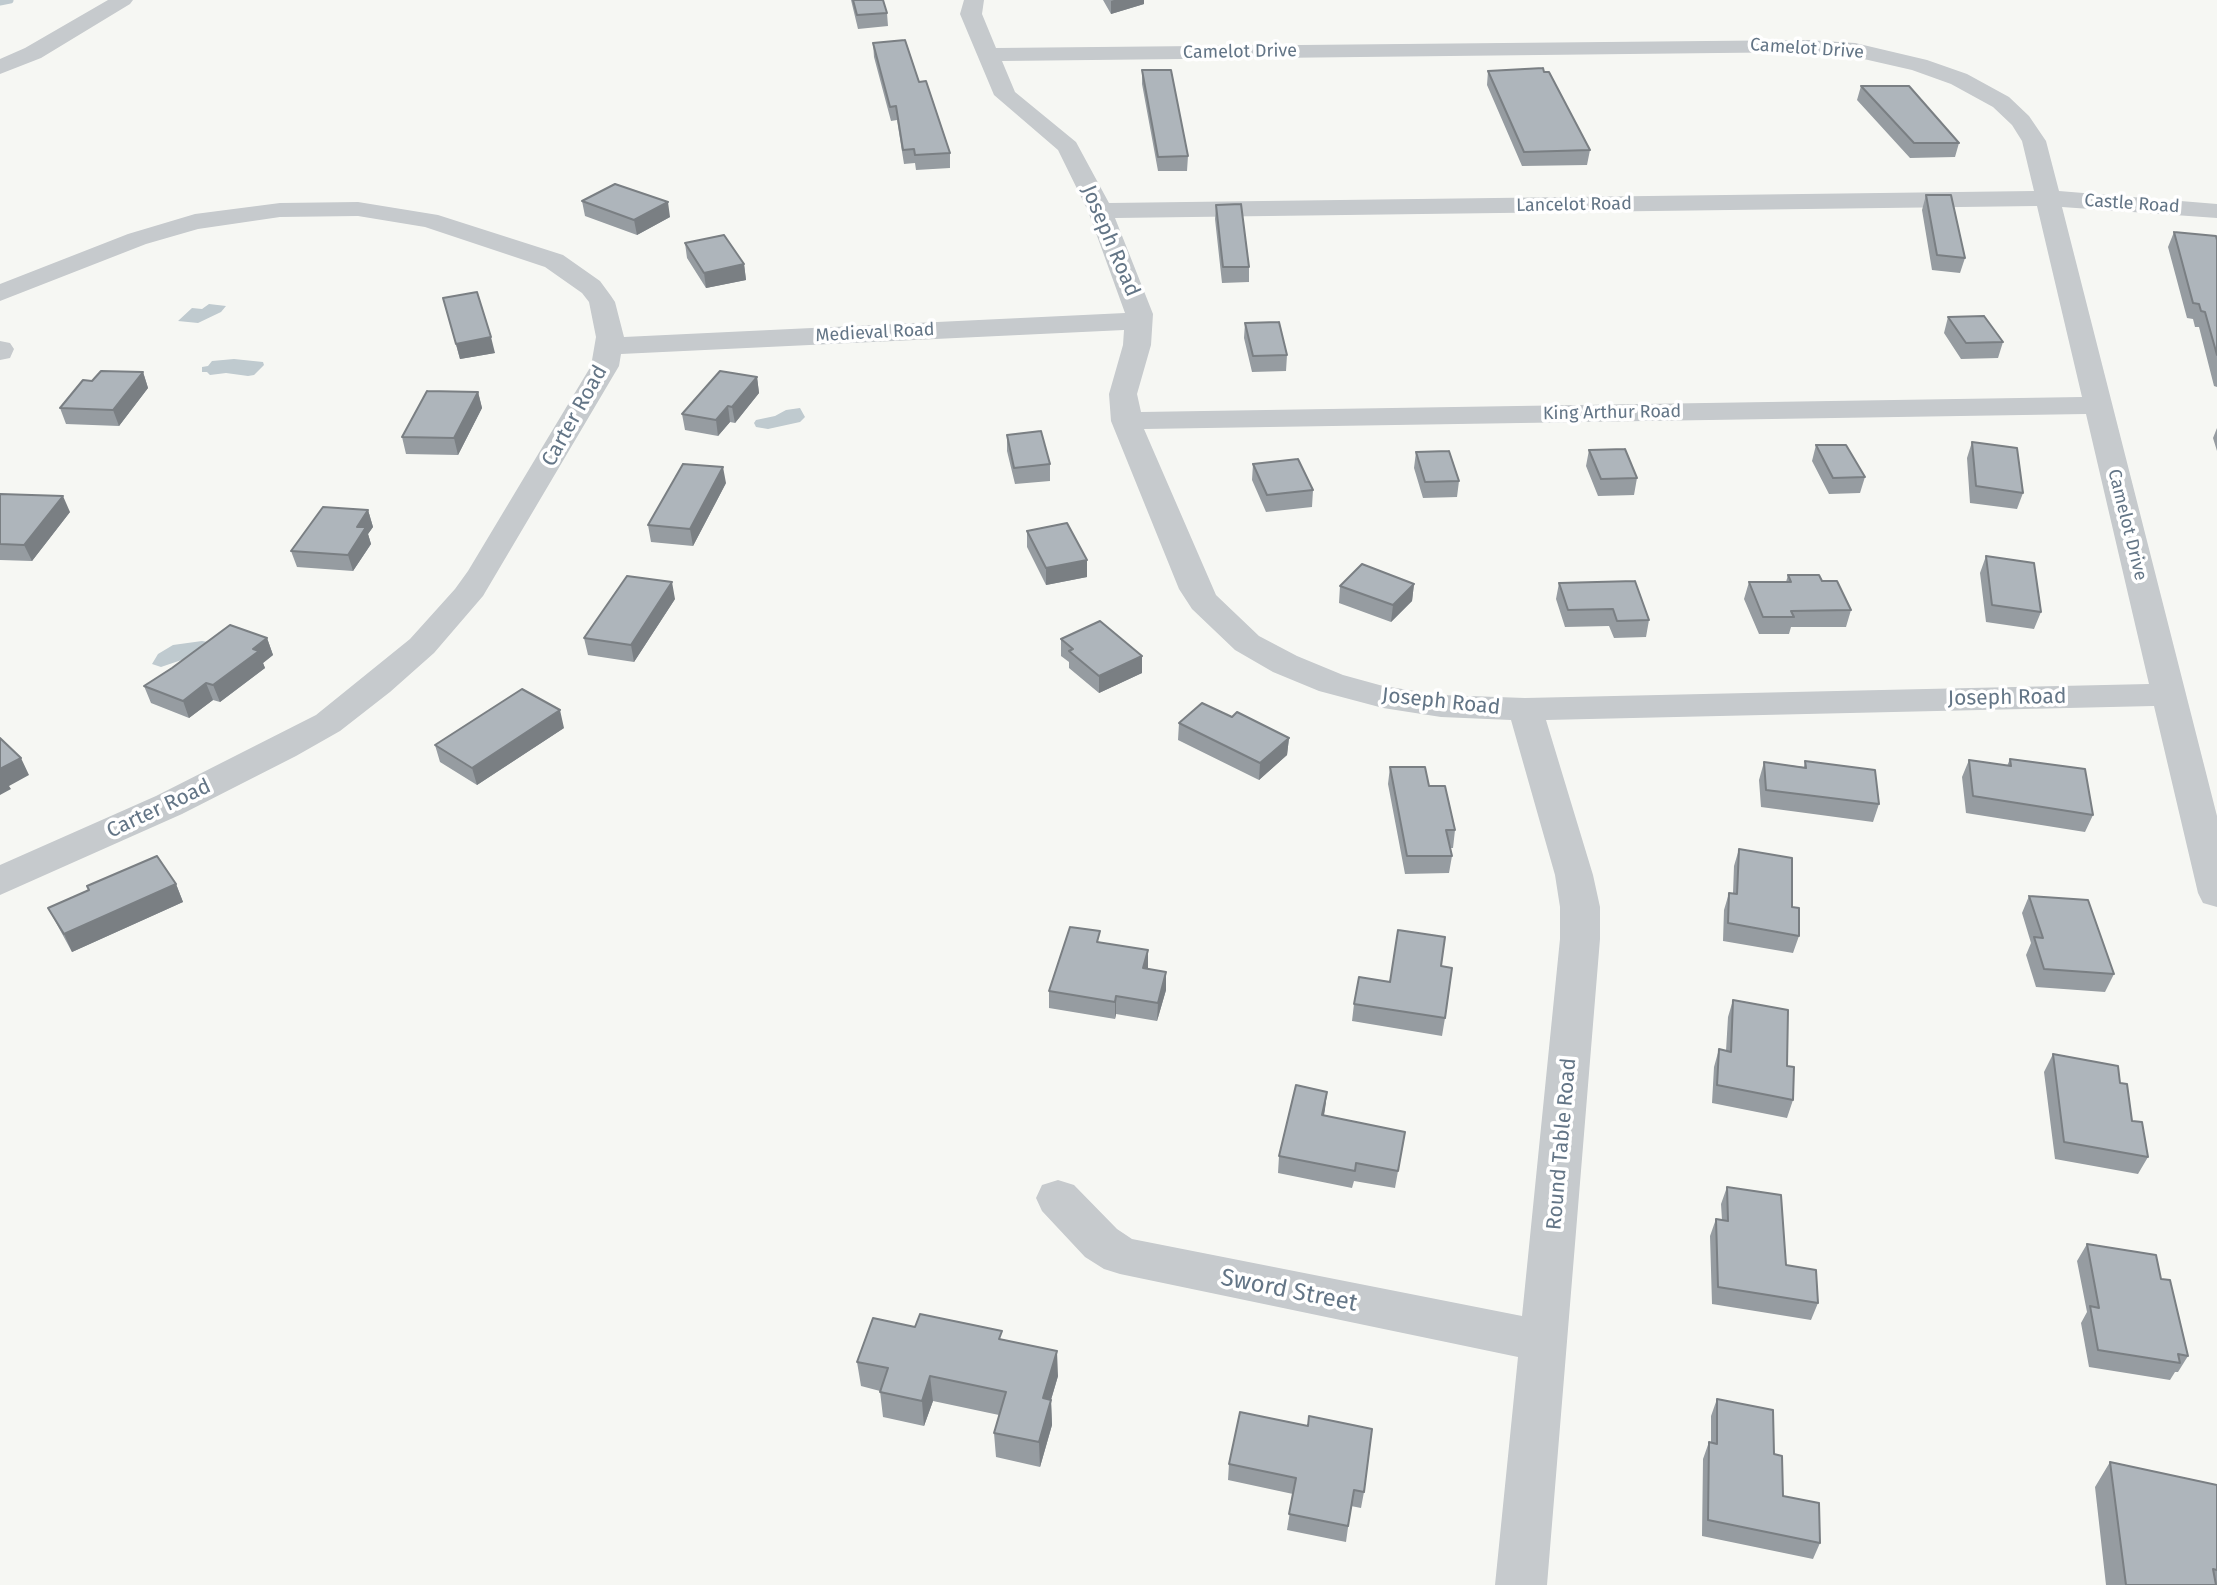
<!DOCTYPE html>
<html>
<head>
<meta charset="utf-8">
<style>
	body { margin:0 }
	canvas { display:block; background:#f6f7f3 }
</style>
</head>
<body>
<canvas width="2217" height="1585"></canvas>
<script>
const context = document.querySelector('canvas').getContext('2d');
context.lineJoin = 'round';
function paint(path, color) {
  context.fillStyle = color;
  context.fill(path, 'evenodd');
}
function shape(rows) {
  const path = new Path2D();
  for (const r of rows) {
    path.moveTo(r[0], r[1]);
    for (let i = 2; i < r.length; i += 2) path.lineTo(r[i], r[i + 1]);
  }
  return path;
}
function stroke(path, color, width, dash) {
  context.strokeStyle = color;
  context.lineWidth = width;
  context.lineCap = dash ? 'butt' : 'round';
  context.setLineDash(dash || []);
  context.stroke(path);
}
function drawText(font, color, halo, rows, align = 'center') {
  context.font = font + ' "Fira Sans",sans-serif';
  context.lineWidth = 7;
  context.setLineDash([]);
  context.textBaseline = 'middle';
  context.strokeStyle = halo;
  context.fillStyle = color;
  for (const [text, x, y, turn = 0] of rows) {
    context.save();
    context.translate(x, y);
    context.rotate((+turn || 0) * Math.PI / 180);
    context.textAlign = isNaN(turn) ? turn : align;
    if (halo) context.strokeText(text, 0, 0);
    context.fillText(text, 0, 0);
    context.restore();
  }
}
const water = shape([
	[209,304,226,306,221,312,198,323,178,321,192,308,202,309],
	[234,359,263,362,264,365,254,375,248,376,226,373,210,375,207,372,202,372,202,367,208,366,212,361],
	[800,408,805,417,800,422,768,429,756,427,754,423,756,420,775,416,786,410],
	[202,641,208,642,202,653,161,667,152,664,158,654,173,645]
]);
const stream = shape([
	[0,2,10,0]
]);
const street = shape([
	[108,0,133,0,130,4,41,58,0,74,0,59,25,48,108,0],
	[964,0,984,0,982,14,996,48,1808,40,1855,43,1927,60,1967,74,2009,97,2029,116,2046,141,2059,191,2217,204,2217,218,2062,207,2217,816,2217,907,2203,903,2198,893,2154,706,1546,720,1593,875,1600,907,1600,939,1547,1585,1495,1585,1518,1357,1120,1274,1104,1269,1085,1257,1042,1211,1036,1198,1042,1185,1058,1180,1074,1185,1117,1229,1132,1239,1522,1316,1560,939,1560,907,1555,875,1511,720,1441,717,1383,708,1319,691,1273,672,1235,650,1192,609,1179,589,1111,421,1109,394,1123,345,1124,330,621,354,619,366,483,596,434,653,390,692,340,731,296,756,182,814,0,895,0,865,156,796,316,715,410,639,455,589,468,571,591,366,596,337,589,302,582,293,545,267,425,227,358,216,280,217,198,229,146,244,0,301,0,284,128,234,195,214,280,203,358,202,438,215,563,255,600,281,611,296,615,302,624,337,1125,313,1088,211,1058,150,994,95,960,14,964,0],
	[1808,52,1855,57,1912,70,1951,84,1993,107,2012,125,2022,141,2034,191,1109,203,1076,142,1015,92,1002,61,1808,52],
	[2037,206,2082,397,1141,412,1137,394,1151,345,1153,314,1115,218,2037,206],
	[2086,414,2149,684,1525,698,1441,695,1383,686,1343,675,1297,656,1259,636,1216,595,1144,429,2086,414],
	[0,341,10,343,14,349,10,358,0,360,0,341]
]);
const wall = shape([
	[851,0,883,0,887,13,888,26,858,29],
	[1103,0,1144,0,1144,4,1111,14],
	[873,43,919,82,950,153,950,168,916,170,915,163,904,164,897,120,891,121,874,57],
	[1142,70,1188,156,1187,171,1158,171,1142,84],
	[1488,71,1590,150,1587,165,1522,166,1487,85],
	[1861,86,1959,143,1955,157,1910,158,1857,100],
	[1926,195,1965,258,1960,273,1932,270,1922,210],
	[582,201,670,217,637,235,585,216],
	[1216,205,1249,267,1249,282,1222,283,1215,219],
	[2174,232,2217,240,2217,387,2214,386,2199,327,2195,327,2193,319,2187,318,2168,247],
	[685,243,744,264,746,280,706,288,687,258],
	[443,298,495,353,460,359],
	[1948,317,2003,342,1998,358,1961,359,1944,333],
	[1245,323,1287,355,1286,371,1252,372,1244,338],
	[143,372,148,388,119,426,66,424,60,408,92,381],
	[757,377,759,393,735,423,730,422,718,436,685,430,682,414],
	[478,392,482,408,458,455,406,454,402,437],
	[2217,428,2217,451,2213,438],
	[1007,435,1050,464,1050,481,1015,484,1007,451],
	[1972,442,2023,493,2017,509,1970,503,1967,458],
	[1816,445,1865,477,1860,493,1829,494,1812,461],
	[1589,450,1637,478,1634,495,1598,496,1586,466],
	[1416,452,1459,481,1457,497,1423,498,1414,468],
	[1253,464,1313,490,1312,507,1266,512,1252,480],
	[726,483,693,546,651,542,648,525],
	[0,494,70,512,32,561,0,560],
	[368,510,373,527,368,534,371,544,353,571,297,567,291,551],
	[1027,531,1087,577,1046,585,1027,547],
	[1986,556,2041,612,2034,629,1986,622,1980,573],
	[1788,575,1822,581,1851,610,1846,627,1791,627,1789,634,1759,634,1744,599,1749,582,1786,582],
	[1559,583,1649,620,1646,637,1614,638,1609,626,1565,627,1556,599],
	[1414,584,1412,601,1391,622,1339,603,1340,586],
	[675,599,634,662,588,655,584,638],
	[267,638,273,655,263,663,265,668,220,702,213,700,189,718,151,703,144,686],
	[1061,639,1142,673,1099,693,1069,668,1069,662,1061,656],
	[1232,717,1289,738,1287,755,1259,780,1178,740,1179,723],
	[564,728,477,785,440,762,435,745],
	[2010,759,2093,815,2085,832,1966,813,1962,777,1969,760,2007,766],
	[1805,761,1879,804,1873,822,1761,807,1759,780,1764,762,1804,767],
	[1390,767,1429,786,1455,830,1453,848,1450,848,1452,856,1449,873,1405,874,1388,784],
	[1739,849,1792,907,1799,936,1793,953,1723,941,1724,910,1729,893,1733,893,1734,866],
	[176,884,183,902,72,952,48,908],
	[2029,896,2114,974,2105,992,2036,987,2026,955,2031,943,2022,913],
	[1100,942,1147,969,1166,972,1166,990,1157,1021,1116,1014,1115,1019,1049,1008,1049,991],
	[1441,966,1445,1018,1442,1036,1352,1021,1354,1004,1390,982],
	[1733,1000,1787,1066,1793,1100,1787,1118,1712,1103,1714,1067,1719,1049,1726,1051,1728,1017],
	[2053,1054,2120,1083,2132,1121,2148,1157,2138,1174,2055,1159,2044,1072],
	[1327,1092,1324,1116,1405,1132,1395,1188,1354,1181,1352,1188,1278,1173,1279,1156],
	[1727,1187,1786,1265,1818,1303,1811,1320,1712,1304,1710,1236,1716,1219,1722,1220,1721,1204],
	[2087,1244,2161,1279,2188,1356,2178,1372,2175,1372,2170,1380,2089,1367,2081,1323,2087,1312,2077,1261],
	[915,1327,1003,1340,1058,1376,1051,1400,1052,1425,1040,1467,996,1457,994,1433,999,1415,933,1401,924,1426,883,1417,880,1391,861,1386,857,1362],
	[1717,1399,1774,1454,1783,1496,1820,1543,1813,1559,1702,1536,1703,1459,1709,1442,1711,1442,1711,1416],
	[1308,1426,1364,1492,1361,1508,1351,1506,1346,1542,1287,1530,1293,1494,1228,1480,1229,1464],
	[2110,1462,2217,1485,2217,1585,2106,1585,2095,1487]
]);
const shadedWall = shape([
	[1114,0,1144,0,1144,4,1111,14,1111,1],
	[668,202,670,217,637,235,634,220],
	[744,264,746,280,706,288,704,273],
	[491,337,495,353,460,359,456,344],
	[143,372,148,388,119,426,113,410],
	[757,377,759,393,735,423,732,407],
	[478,392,482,408,458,455,454,438],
	[728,406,730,422,718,436,716,420],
	[723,467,726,483,693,546,690,529],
	[63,496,70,512,32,561,24,545],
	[368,510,373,527,368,534,371,544,353,571,348,555,357,527],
	[1087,560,1087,577,1046,585,1046,568],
	[672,582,675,599,634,662,631,645],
	[1414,584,1412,601,1391,622,1393,605],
	[267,638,273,655,263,663,265,668,220,702,213,685,253,649],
	[1142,656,1142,673,1099,693,1099,676],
	[206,683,213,700,189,718,183,701],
	[560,710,564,728,477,785,472,768],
	[1289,738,1287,755,1259,780,1260,763],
	[21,758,29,775,9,786,11,789,0,795,0,769],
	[176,884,183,902,72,952,64,934],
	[1148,950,1148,968,1143,986,1143,968],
	[1166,972,1166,990,1157,1021,1158,1003],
	[1116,996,1116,1014,1115,1019,1115,1002],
	[1327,1092,1325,1109,1320,1133,1322,1115],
	[1057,1351,1058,1376,1044,1423,1043,1398],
	[930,1376,933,1401,924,1426,922,1401],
	[1051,1400,1052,1425,1040,1467,1039,1442]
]);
const building = shape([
	[853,0,883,0,887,13,857,15,853,0],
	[905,40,919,82,926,81,950,153,915,155,914,149,903,150,896,106,890,107,873,43,905,40],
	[1543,68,1544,72,1549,72,1590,150,1524,152,1488,71,1543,68],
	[1142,70,1171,70,1188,156,1158,157,1142,70],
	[1861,86,1909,86,1959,143,1914,143,1861,86],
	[615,184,668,202,634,220,582,201,615,184],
	[1926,195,1951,195,1965,258,1937,255,1926,195],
	[1241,204,1249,267,1223,267,1216,205,1241,204],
	[2174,232,2216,236,2217,240,2217,355,2205,312,2201,311,2199,304,2193,303,2174,232],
	[724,235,744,264,704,273,685,243,724,235],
	[477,292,491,337,456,344,443,298,477,292],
	[1984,316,2003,342,1966,343,1948,317,1984,316],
	[1279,322,1287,355,1253,356,1245,323,1279,322],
	[101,371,143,372,113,410,60,408,83,380,92,381,101,371],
	[720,371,757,377,732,407,728,406,716,420,682,414,720,371],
	[427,391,478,392,454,438,402,437,427,391],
	[1041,431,1050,464,1014,468,1007,435,1041,431],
	[1972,442,2017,448,2023,493,1976,486,1972,442],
	[1816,445,1846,445,1865,477,1833,478,1816,445],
	[1625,449,1637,478,1601,479,1589,450,1625,449],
	[1449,451,1459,481,1425,482,1416,452,1449,451],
	[1298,459,1313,490,1267,495,1253,464,1298,459],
	[683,464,723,467,690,529,648,525,683,464],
	[0,494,63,496,24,545,0,544,0,494],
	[323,507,368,510,357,527,366,527,348,555,291,551,323,507],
	[1067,523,1087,560,1046,568,1027,531,1067,523],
	[1986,556,2034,563,2041,612,1992,605,1986,556],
	[1362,564,1414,584,1393,605,1340,586,1362,564],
	[1788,575,1819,575,1822,581,1837,581,1851,610,1791,611,1794,617,1763,617,1749,582,1791,582,1788,575],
	[627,576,672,582,631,645,584,638,627,576],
	[1635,581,1649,620,1617,621,1613,609,1568,610,1559,583,1635,581],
	[1100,621,1142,656,1099,676,1069,651,1073,649,1061,639,1100,621],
	[230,625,267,638,253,649,259,651,213,685,206,683,183,701,144,686,172,668,230,625],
	[522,689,560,710,472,768,435,745,522,689],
	[1202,703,1232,717,1237,712,1289,738,1260,763,1179,723,1202,703],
	[0,738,21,758,0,769,0,738],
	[2010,759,2085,769,2093,815,1973,796,1969,760,2011,766,2010,759],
	[1805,761,1875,770,1879,804,1766,790,1764,762,1806,768,1805,761],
	[1390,767,1425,767,1429,786,1445,786,1455,830,1446,830,1452,856,1407,856,1390,767],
	[1739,849,1792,858,1792,907,1799,908,1799,936,1728,923,1729,893,1737,894,1739,849],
	[157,856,176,884,64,934,48,908,89,890,87,886,157,856],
	[2029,896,2088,900,2114,974,2044,969,2034,937,2043,938,2029,896],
	[1070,927,1100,931,1097,942,1148,950,1143,968,1166,972,1158,1003,1116,996,1115,1002,1049,991,1070,927],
	[1398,930,1445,937,1441,966,1452,968,1445,1018,1354,1004,1359,977,1390,982,1398,930],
	[1733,1000,1788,1010,1787,1066,1794,1067,1793,1100,1717,1085,1719,1049,1731,1052,1733,1000],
	[2053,1054,2118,1066,2120,1083,2127,1084,2132,1121,2142,1122,2148,1157,2064,1142,2053,1054],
	[1296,1085,1327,1092,1322,1115,1405,1132,1398,1171,1356,1163,1355,1171,1279,1156,1296,1085],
	[1727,1187,1781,1195,1786,1265,1816,1270,1818,1303,1718,1287,1716,1219,1728,1221,1727,1187],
	[2087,1244,2156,1255,2161,1279,2170,1280,2188,1356,2178,1354,2180,1363,2098,1350,2090,1306,2099,1308,2087,1244],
	[920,1314,1002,1331,999,1339,1057,1351,1043,1398,1051,1400,1039,1442,994,1433,1006,1392,930,1376,922,1401,880,1392,888,1368,857,1362,873,1318,915,1327,920,1314],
	[1717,1399,1773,1410,1774,1454,1782,1456,1783,1496,1819,1503,1820,1543,1708,1520,1709,1442,1717,1444,1717,1399],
	[1240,1412,1308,1426,1309,1416,1372,1429,1364,1492,1354,1490,1348,1526,1289,1514,1296,1478,1229,1464,1240,1412],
	[2110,1462,2217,1485,2217,1570,2213,1569,2216,1585,2126,1585,2110,1462]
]);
const farStreetnames = [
	["Camelot Drive",1807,49,4],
	["Camelot Drive",1240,52,-1],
	["Castle Road",2132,204,4],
	["Lancelot Road",1574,205,-1],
	["Medieval Road",875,333,-3],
	["King Arthur Road",1612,413,-1],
	["Camelot Drive",2127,525,76]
];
const streetNames = [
	["Joseph Road",1110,241,67],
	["Carter Road",575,416,-61],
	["Joseph Road",2007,698,-1],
	["Joseph Road",1441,702,6],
	["Carter Road",159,809,-25],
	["Round Table Road",1562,1144,-85]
];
const nearStreetnames = [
	["Sword Street",1289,1291,11]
];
paint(water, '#bfcacf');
stroke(stream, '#bfcacf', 7);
paint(street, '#c6cacd');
paint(wall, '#969ca1');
paint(shadedWall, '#7a7f83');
paint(building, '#aeb5bb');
stroke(building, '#7a7f83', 2);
drawText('18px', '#637586', '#fff', farStreetnames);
drawText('21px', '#637586', '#fff', streetNames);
drawText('24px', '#637586', '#fff', nearStreetnames);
</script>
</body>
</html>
